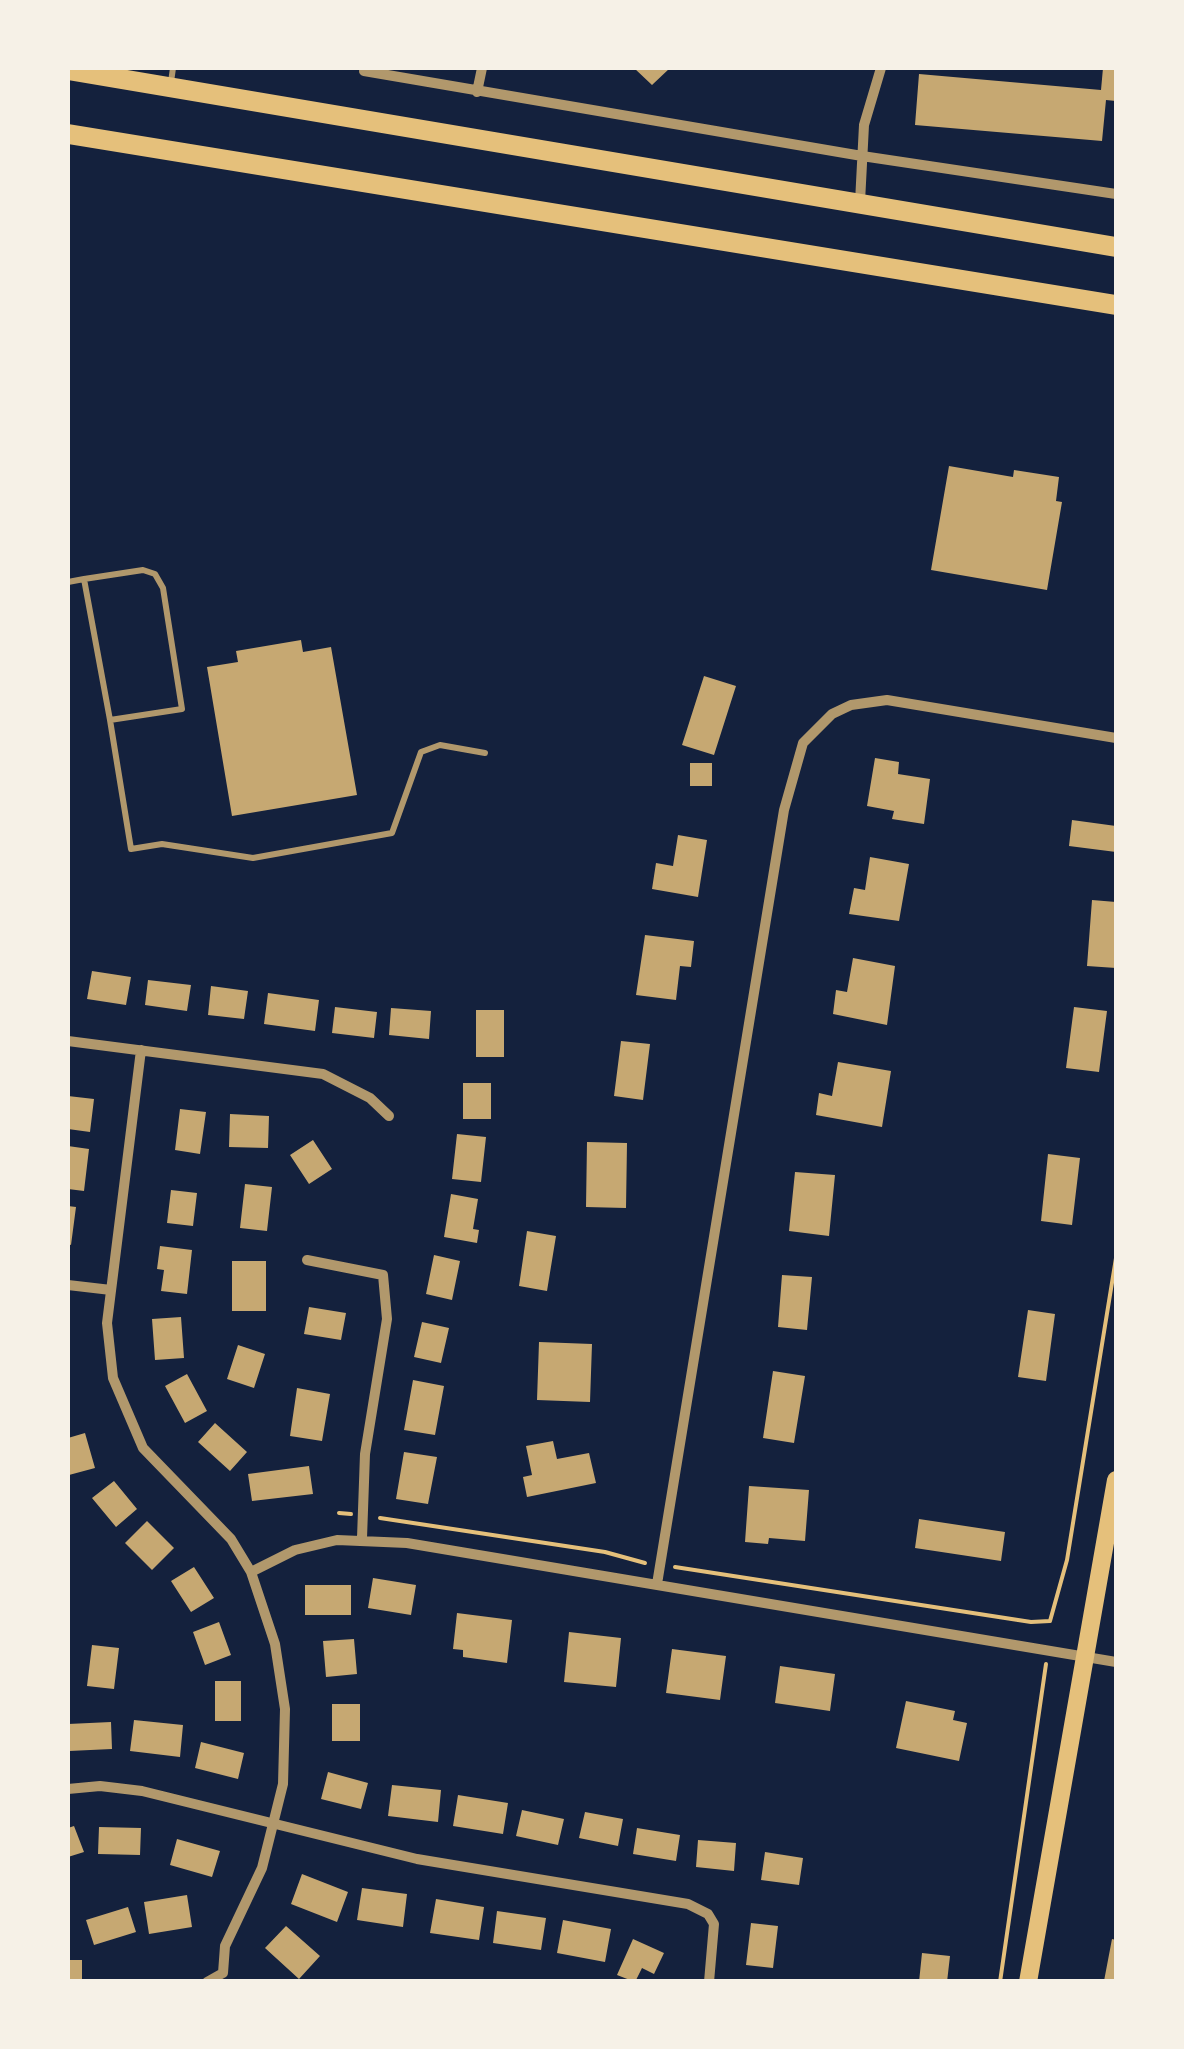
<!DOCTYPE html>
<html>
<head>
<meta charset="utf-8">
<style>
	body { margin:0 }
	#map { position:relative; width:1184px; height:2049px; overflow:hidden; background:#14213d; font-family:Literata,serif }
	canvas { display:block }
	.frame { position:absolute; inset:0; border:70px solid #f6f1e7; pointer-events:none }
</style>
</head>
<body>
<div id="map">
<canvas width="1184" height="2049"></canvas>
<div class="frame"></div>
</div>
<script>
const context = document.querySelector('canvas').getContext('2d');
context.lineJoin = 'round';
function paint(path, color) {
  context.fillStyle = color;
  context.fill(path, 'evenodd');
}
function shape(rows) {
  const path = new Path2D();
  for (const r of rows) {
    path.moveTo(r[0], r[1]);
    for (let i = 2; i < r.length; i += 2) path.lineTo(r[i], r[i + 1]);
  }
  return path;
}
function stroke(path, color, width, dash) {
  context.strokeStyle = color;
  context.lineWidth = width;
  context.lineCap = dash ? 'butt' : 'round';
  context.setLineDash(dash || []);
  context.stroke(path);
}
const building = shape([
	[634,68,670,68,652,85],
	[1103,68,1116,68,1116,101,1106,100,1102,141,915,125,919,74,1101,90],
	[949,466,1013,477,1014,470,1059,477,1056,501,1062,502,1047,590,931,570],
	[301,640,303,652,331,647,357,795,232,816,207,667,238,662,236,651],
	[704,676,736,686,714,755,682,745],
	[875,758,899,762,898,774,930,779,924,824,892,819,894,811,867,806],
	[690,763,712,763,712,786,690,786],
	[1072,820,1116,826,1116,852,1069,846],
	[678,835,707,840,698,897,652,889,656,863,673,866],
	[870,857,909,864,899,921,849,914,854,888,865,890],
	[1092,900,1116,902,1116,968,1087,966],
	[645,935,694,941,691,967,680,966,676,1000,636,995],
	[853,958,895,966,887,1025,833,1014,836,990,847,992],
	[92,971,131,977,126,1005,87,999],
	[148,980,191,985,187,1011,145,1005],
	[211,986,248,991,244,1019,208,1015],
	[268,993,319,1000,315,1031,264,1024],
	[335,1007,377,1012,374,1038,332,1033],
	[1074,1007,1107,1011,1099,1072,1066,1068],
	[391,1008,431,1011,429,1039,389,1035],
	[476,1010,504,1010,504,1057,476,1057],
	[621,1041,650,1044,643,1100,614,1096],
	[838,1062,891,1071,882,1127,816,1115,819,1093,832,1096],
	[463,1083,491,1083,491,1119,463,1119],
	[68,1096,94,1099,90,1132,68,1129],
	[180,1109,206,1112,200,1154,175,1150],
	[230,1114,269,1116,268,1148,229,1147],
	[457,1134,486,1137,481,1182,452,1179],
	[313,1140,332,1169,309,1184,290,1155],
	[587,1142,627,1143,626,1208,586,1207],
	[68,1146,89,1149,84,1191,68,1189],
	[1048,1154,1080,1158,1072,1225,1041,1221],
	[795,1172,835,1175,829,1236,789,1231],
	[245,1184,272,1187,267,1231,240,1228],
	[171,1190,197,1193,193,1226,167,1223],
	[451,1194,478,1199,473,1229,479,1230,477,1243,444,1237],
	[68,1206,76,1207,71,1245,68,1244],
	[527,1231,556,1236,547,1291,519,1286],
	[160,1246,192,1250,187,1294,161,1291,164,1270,157,1269],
	[434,1255,460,1261,452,1300,426,1294],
	[232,1261,266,1261,266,1311,232,1311],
	[782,1275,812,1277,807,1330,778,1327],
	[309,1307,346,1313,341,1340,304,1334],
	[1028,1310,1055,1314,1046,1381,1018,1377],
	[181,1317,184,1358,155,1360,152,1319],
	[422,1322,449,1328,441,1363,414,1357],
	[539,1342,592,1344,590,1402,537,1400],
	[238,1345,265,1354,254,1388,227,1379],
	[773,1371,805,1376,794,1443,763,1438],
	[187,1374,207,1411,185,1423,165,1386],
	[413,1380,444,1386,435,1435,404,1430],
	[297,1388,330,1394,322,1441,290,1436],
	[215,1423,247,1452,230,1471,198,1442],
	[85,1433,95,1468,69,1475,68,1438],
	[553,1441,557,1459,589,1453,596,1483,527,1497,523,1477,532,1475,526,1446],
	[404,1452,437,1457,428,1504,396,1499],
	[309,1466,313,1494,252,1501,248,1474],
	[114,1481,137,1509,116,1527,92,1498],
	[749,1486,809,1490,805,1541,769,1538,768,1544,745,1542],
	[919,1519,1005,1532,1001,1561,915,1548],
	[147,1521,174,1548,152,1570,125,1543],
	[194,1567,214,1598,191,1612,171,1581],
	[373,1578,416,1585,411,1615,368,1608],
	[305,1585,351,1585,351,1615,305,1615],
	[457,1613,512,1620,507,1663,463,1657,463,1650,453,1649],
	[219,1622,231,1655,205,1665,193,1632],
	[569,1632,621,1638,616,1687,564,1682],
	[354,1639,357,1674,326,1677,323,1641],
	[92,1645,119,1648,114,1689,87,1686],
	[672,1649,726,1656,720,1700,666,1693],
	[780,1666,835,1674,830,1711,775,1703],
	[215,1681,241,1681,241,1721,215,1721],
	[906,1701,955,1711,953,1720,967,1723,959,1761,896,1748],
	[332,1704,360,1704,360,1741,332,1741],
	[134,1720,183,1725,180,1757,130,1751],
	[111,1722,112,1749,69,1751,68,1724],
	[201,1742,244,1753,238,1779,195,1768],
	[328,1772,368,1783,361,1809,321,1799],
	[392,1785,441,1790,438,1822,388,1816],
	[458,1795,508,1803,503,1834,453,1826],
	[522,1810,564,1819,558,1845,516,1836],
	[585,1812,623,1819,618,1846,579,1838],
	[74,1826,84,1852,68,1857,68,1828],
	[99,1827,141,1828,140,1855,98,1854],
	[637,1828,680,1835,676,1861,633,1854],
	[177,1839,220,1851,212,1877,170,1865],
	[698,1840,736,1843,734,1871,696,1867],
	[765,1852,803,1858,799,1885,761,1880],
	[302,1874,348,1892,337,1922,291,1904],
	[362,1888,407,1894,403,1927,357,1920],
	[187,1895,192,1927,149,1934,144,1902],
	[436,1899,484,1907,479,1940,430,1933],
	[128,1907,136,1932,94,1945,86,1920],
	[497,1911,546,1918,541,1950,493,1943],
	[563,1920,611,1929,605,1962,557,1953],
	[751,1923,778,1926,773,1968,746,1965],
	[286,1926,320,1956,299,1979,265,1948],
	[633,1939,664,1953,654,1974,642,1968,635,1982,617,1975],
	[1112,1939,1116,1940,1116,1982,1104,1981],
	[922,1953,950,1956,947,1982,919,1982],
	[68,1960,82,1960,82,1982,68,1982]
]);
const path = shape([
	[339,1513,351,1514],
	[380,1518,605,1552,645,1563],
	[675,1567,1031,1622,1050,1621],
	[1050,1621,1067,1560,1116,1258],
	[1000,1982,1046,1664]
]);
const service = shape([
	[171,82,173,68],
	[68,582,84,579,143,570,155,574,163,588,182,709,110,720,84,579],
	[110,720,131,849,162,844,253,858,392,833,421,752,440,745,485,753]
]);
const minor = shape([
	[364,71,862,156,1116,194],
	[477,92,482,68],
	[860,202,864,125,881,68],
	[68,1041,323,1074,370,1098,389,1116],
	[141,1050,107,1323,113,1378,143,1448,231,1539,251,1572,275,1644,285,1709,283,1784,262,1868,225,1946,223,1973],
	[307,1260,383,1275,387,1319,365,1454,362,1538],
	[68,1285,111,1290],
	[251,1572,295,1550,337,1540,407,1543,1116,1662],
	[657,1584,784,810,803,743,832,714,851,705,887,700,1116,738],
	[68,1789,100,1786,142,1791,417,1859,688,1904,708,1914,714,1924,709,1982],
	[207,1982,223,1973]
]);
const secondary = shape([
	[1028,1982,1116,1480]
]);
const primary = shape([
	[68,70,1116,247],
	[68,134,1116,305]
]);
paint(building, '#c6a872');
stroke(path, '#e5c07b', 4);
stroke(service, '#b1986c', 6);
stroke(minor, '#b1986c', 10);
stroke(secondary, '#e5c07b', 18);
stroke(primary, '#e5c07b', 20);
</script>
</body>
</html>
